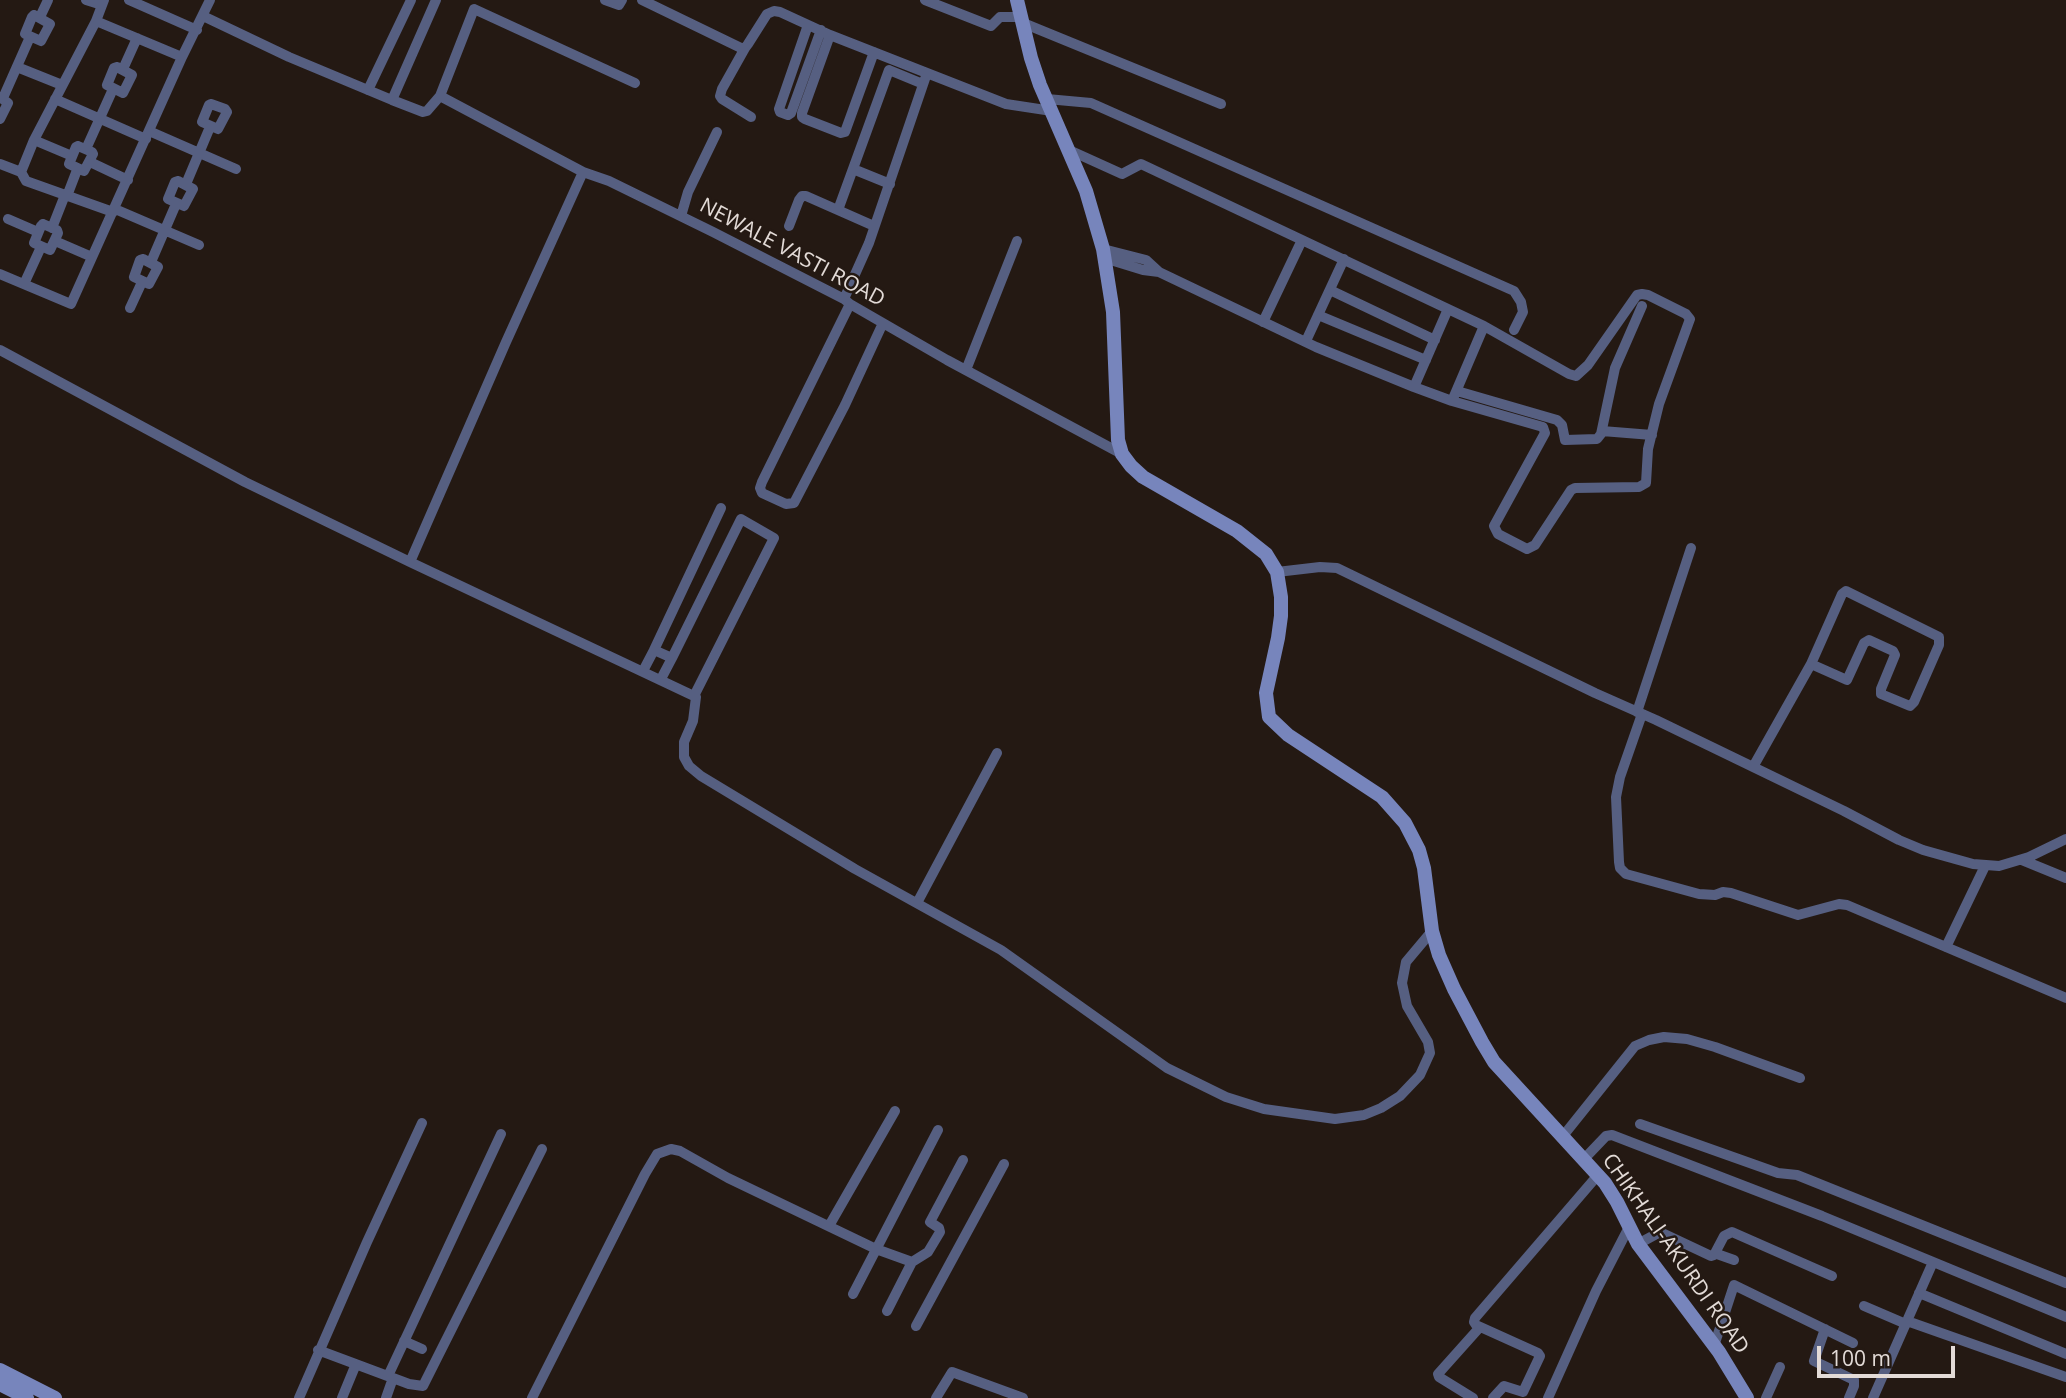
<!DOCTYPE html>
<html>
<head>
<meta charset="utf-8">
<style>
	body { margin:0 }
	#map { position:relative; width:2066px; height:1398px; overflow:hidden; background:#241913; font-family:"Open Sans",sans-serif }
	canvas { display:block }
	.scale { position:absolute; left:1817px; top:1346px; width:138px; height:32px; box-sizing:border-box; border:4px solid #e3dbd7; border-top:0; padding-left:9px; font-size:21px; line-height:24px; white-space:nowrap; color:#e3dbd7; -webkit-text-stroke:5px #241913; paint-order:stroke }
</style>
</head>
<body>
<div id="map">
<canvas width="2066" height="1398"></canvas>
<div class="scale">100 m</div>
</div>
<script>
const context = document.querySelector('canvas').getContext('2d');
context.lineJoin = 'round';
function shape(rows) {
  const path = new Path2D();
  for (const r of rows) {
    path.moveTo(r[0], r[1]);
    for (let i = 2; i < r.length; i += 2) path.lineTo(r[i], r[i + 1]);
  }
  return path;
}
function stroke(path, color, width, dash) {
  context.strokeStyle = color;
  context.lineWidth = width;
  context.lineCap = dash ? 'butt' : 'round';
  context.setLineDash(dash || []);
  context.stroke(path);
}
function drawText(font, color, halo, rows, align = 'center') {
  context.font = font + ' "Open Sans",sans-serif';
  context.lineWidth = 5;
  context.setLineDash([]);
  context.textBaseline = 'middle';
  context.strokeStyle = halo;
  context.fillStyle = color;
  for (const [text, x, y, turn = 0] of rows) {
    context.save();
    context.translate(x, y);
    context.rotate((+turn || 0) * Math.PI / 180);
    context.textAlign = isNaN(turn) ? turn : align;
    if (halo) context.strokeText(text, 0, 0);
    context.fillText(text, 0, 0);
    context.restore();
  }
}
const minor = shape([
	[86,0,102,5],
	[129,0,197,30],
	[605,0,619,5,622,0],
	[642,0,741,48,745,48,748,44,767,14,774,11,780,12,830,35,1006,104,1052,111],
	[925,0,991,26,1000,17,1021,17],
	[34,15,50,24,41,41,25,34,32,17,34,15],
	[203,16,289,57,392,100,436,0],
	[40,17,48,0],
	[96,21,182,57],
	[1023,23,1221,104],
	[808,25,779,109,780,112,788,115,791,113,821,30],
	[830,35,802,113,802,117,805,119,841,133,845,132,874,52],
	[745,48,722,89,720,96,722,99,751,117],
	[17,67,62,85],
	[117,67,132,75,123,93,107,85,114,68,117,67],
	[123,69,137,38],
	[368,90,411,0],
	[440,96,583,172,609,181,713,232,844,299,850,304,947,360,1122,454],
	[0,97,8,103,0,119],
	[3,98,30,37],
	[55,99,146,139],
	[1047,99,1091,103,1514,291,1521,302,1523,312,1514,330],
	[392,100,423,112,427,111,440,96,474,9,635,83],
	[211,104,225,109,227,112,218,129,202,122,209,105,211,104],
	[149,131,236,169],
	[34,140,72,156],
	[78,146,92,152,93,154,84,171,69,164,76,147,78,146],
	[86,149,113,89],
	[1069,150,1122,174,1141,164,1302,240],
	[90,162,128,180],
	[0,164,21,172,34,140,96,21,104,0],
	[853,169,890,184],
	[21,172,26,181,113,212],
	[178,181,193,189,184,206,168,199,175,182,178,181],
	[186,184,210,127],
	[67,196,77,170],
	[115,209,199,245],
	[838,210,889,70,923,84],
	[681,216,688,192,717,132],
	[8,219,38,232],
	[43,224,57,230,58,233,50,250,34,243,41,226,43,224],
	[789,226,799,200,802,196,806,196,874,226],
	[52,228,65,195],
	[55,241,92,257],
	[1103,249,1146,260,1159,272],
	[1104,258,1143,270,1159,272,1316,347,1414,387,1452,401,1543,427,1545,433,1494,526,1498,534,1527,549,1535,545,1571,490,1575,488,1639,487,1646,483,1648,449,1659,404,1690,319,1686,314,1648,295,1642,294,1637,295,1588,365,1576,376,1569,374,1484,326],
	[143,259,158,267,149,284,134,277,140,260,143,259],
	[151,262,176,204],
	[0,274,71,304,182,57,210,0],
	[24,284,41,247],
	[1330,290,1435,340],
	[844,299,869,243,927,73],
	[850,304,762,482,760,488,762,493,786,504,794,503,845,405,883,323],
	[130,308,142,282],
	[1318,315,1426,360],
	[1263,322,1302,240,1484,326,1452,401],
	[1306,341,1344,259],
	[0,350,245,482,410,562,696,697,693,721,684,742,684,757,689,766,701,776,855,869,1001,950,1167,1068,1226,1097,1264,1109,1335,1119,1364,1115,1381,1108,1400,1096,1420,1075,1430,1053,1428,1042,1407,1006,1402,983,1406,962,1432,931],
	[966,370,1017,241],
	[1414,387,1448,309],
	[1457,391,1557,420,1562,425,1565,440,1597,439,1601,434,1615,368,1642,306],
	[1602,431,1652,435],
	[410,562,506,342,583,172],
	[1277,572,1320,567,1337,568,1595,693,1656,720,1844,811,1899,840,1923,850,1973,864,1999,866,2029,857,2066,839],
	[672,658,741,519,774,538,694,696],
	[643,671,654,650],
	[661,679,672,658,654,650,721,508],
	[1637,712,1691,548],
	[1642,714,1620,777,1616,797,1619,862,1620,868,1626,874,1699,894,1715,895,1723,892,1731,893,1798,915,1839,904,1847,905,2066,998],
	[1753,767,1811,664,1847,680,1864,643,1869,640,1893,651,1895,655,1881,689,1881,694,1910,706,1914,702,1939,645,1939,637,1846,591,1842,594,1811,664],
	[2022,860,2066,878],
	[917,903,997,753],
	[1946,947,1985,866],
	[1640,1124,1778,1173,1797,1175,2066,1283],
	[1563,1136,1635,1046,1649,1040,1664,1037,1687,1039,1715,1047,1800,1078],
	[1584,1159,1606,1136,1612,1135,1822,1216,2066,1317],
	[829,1226,895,1111],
	[1638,1244,1660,1232,1711,1256,1714,1255,1724,1236,1732,1232,1832,1276],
	[1717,1254,1734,1260],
	[1919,1293,2066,1354],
	[853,1294,938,1130],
	[1864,1306,1906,1324],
	[887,1311,912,1262,928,1252,940,1232,939,1228,930,1222,963,1160],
	[1907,1321,2066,1377],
	[916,1326,1004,1164],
	[1825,1329,1814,1361,1854,1380,1854,1386,1849,1398],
	[404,1341,422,1349],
	[1714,1346,1734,1285,1853,1343],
	[318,1350,409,1384,423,1386,542,1149],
	[388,1376,501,1134],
	[299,1398,367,1242,422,1123],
	[342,1398,356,1364],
	[386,1398,393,1378],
	[532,1398,645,1174,657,1154,671,1149,680,1151,728,1178,876,1249,912,1262],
	[936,1398,952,1372,1023,1398],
	[1473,1398,1439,1377,1438,1374,1480,1327],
	[1493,1398,1504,1386,1523,1392,1540,1356,1538,1353,1476,1325,1474,1322,1475,1318,1598,1175],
	[1548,1398,1596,1291,1629,1227],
	[1766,1398,1780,1367],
	[1873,1398,1933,1262]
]);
const secondary = shape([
	[1017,0,1031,58,1040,85,1086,191,1103,249,1113,312,1118,440,1122,454,1131,466,1143,477,1237,531,1266,554,1277,572,1281,597,1281,616,1278,638,1266,693,1269,717,1288,735,1382,797,1405,823,1419,850,1424,868,1432,931,1439,955,1454,989,1482,1042,1494,1062,1605,1183,1617,1202,1638,1244,1719,1352,1747,1398],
	[0,1370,55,1398],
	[0,1384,27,1398]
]);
const streetNames = [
	["NEWALE VASTI ROAD",792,253,28],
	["CHIKHALI-AKURDI ROAD",1675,1254,55]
];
stroke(minor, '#565f81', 10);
stroke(secondary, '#7785bc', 14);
drawText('21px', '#e3dbd7', '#241913', streetNames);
</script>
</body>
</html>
